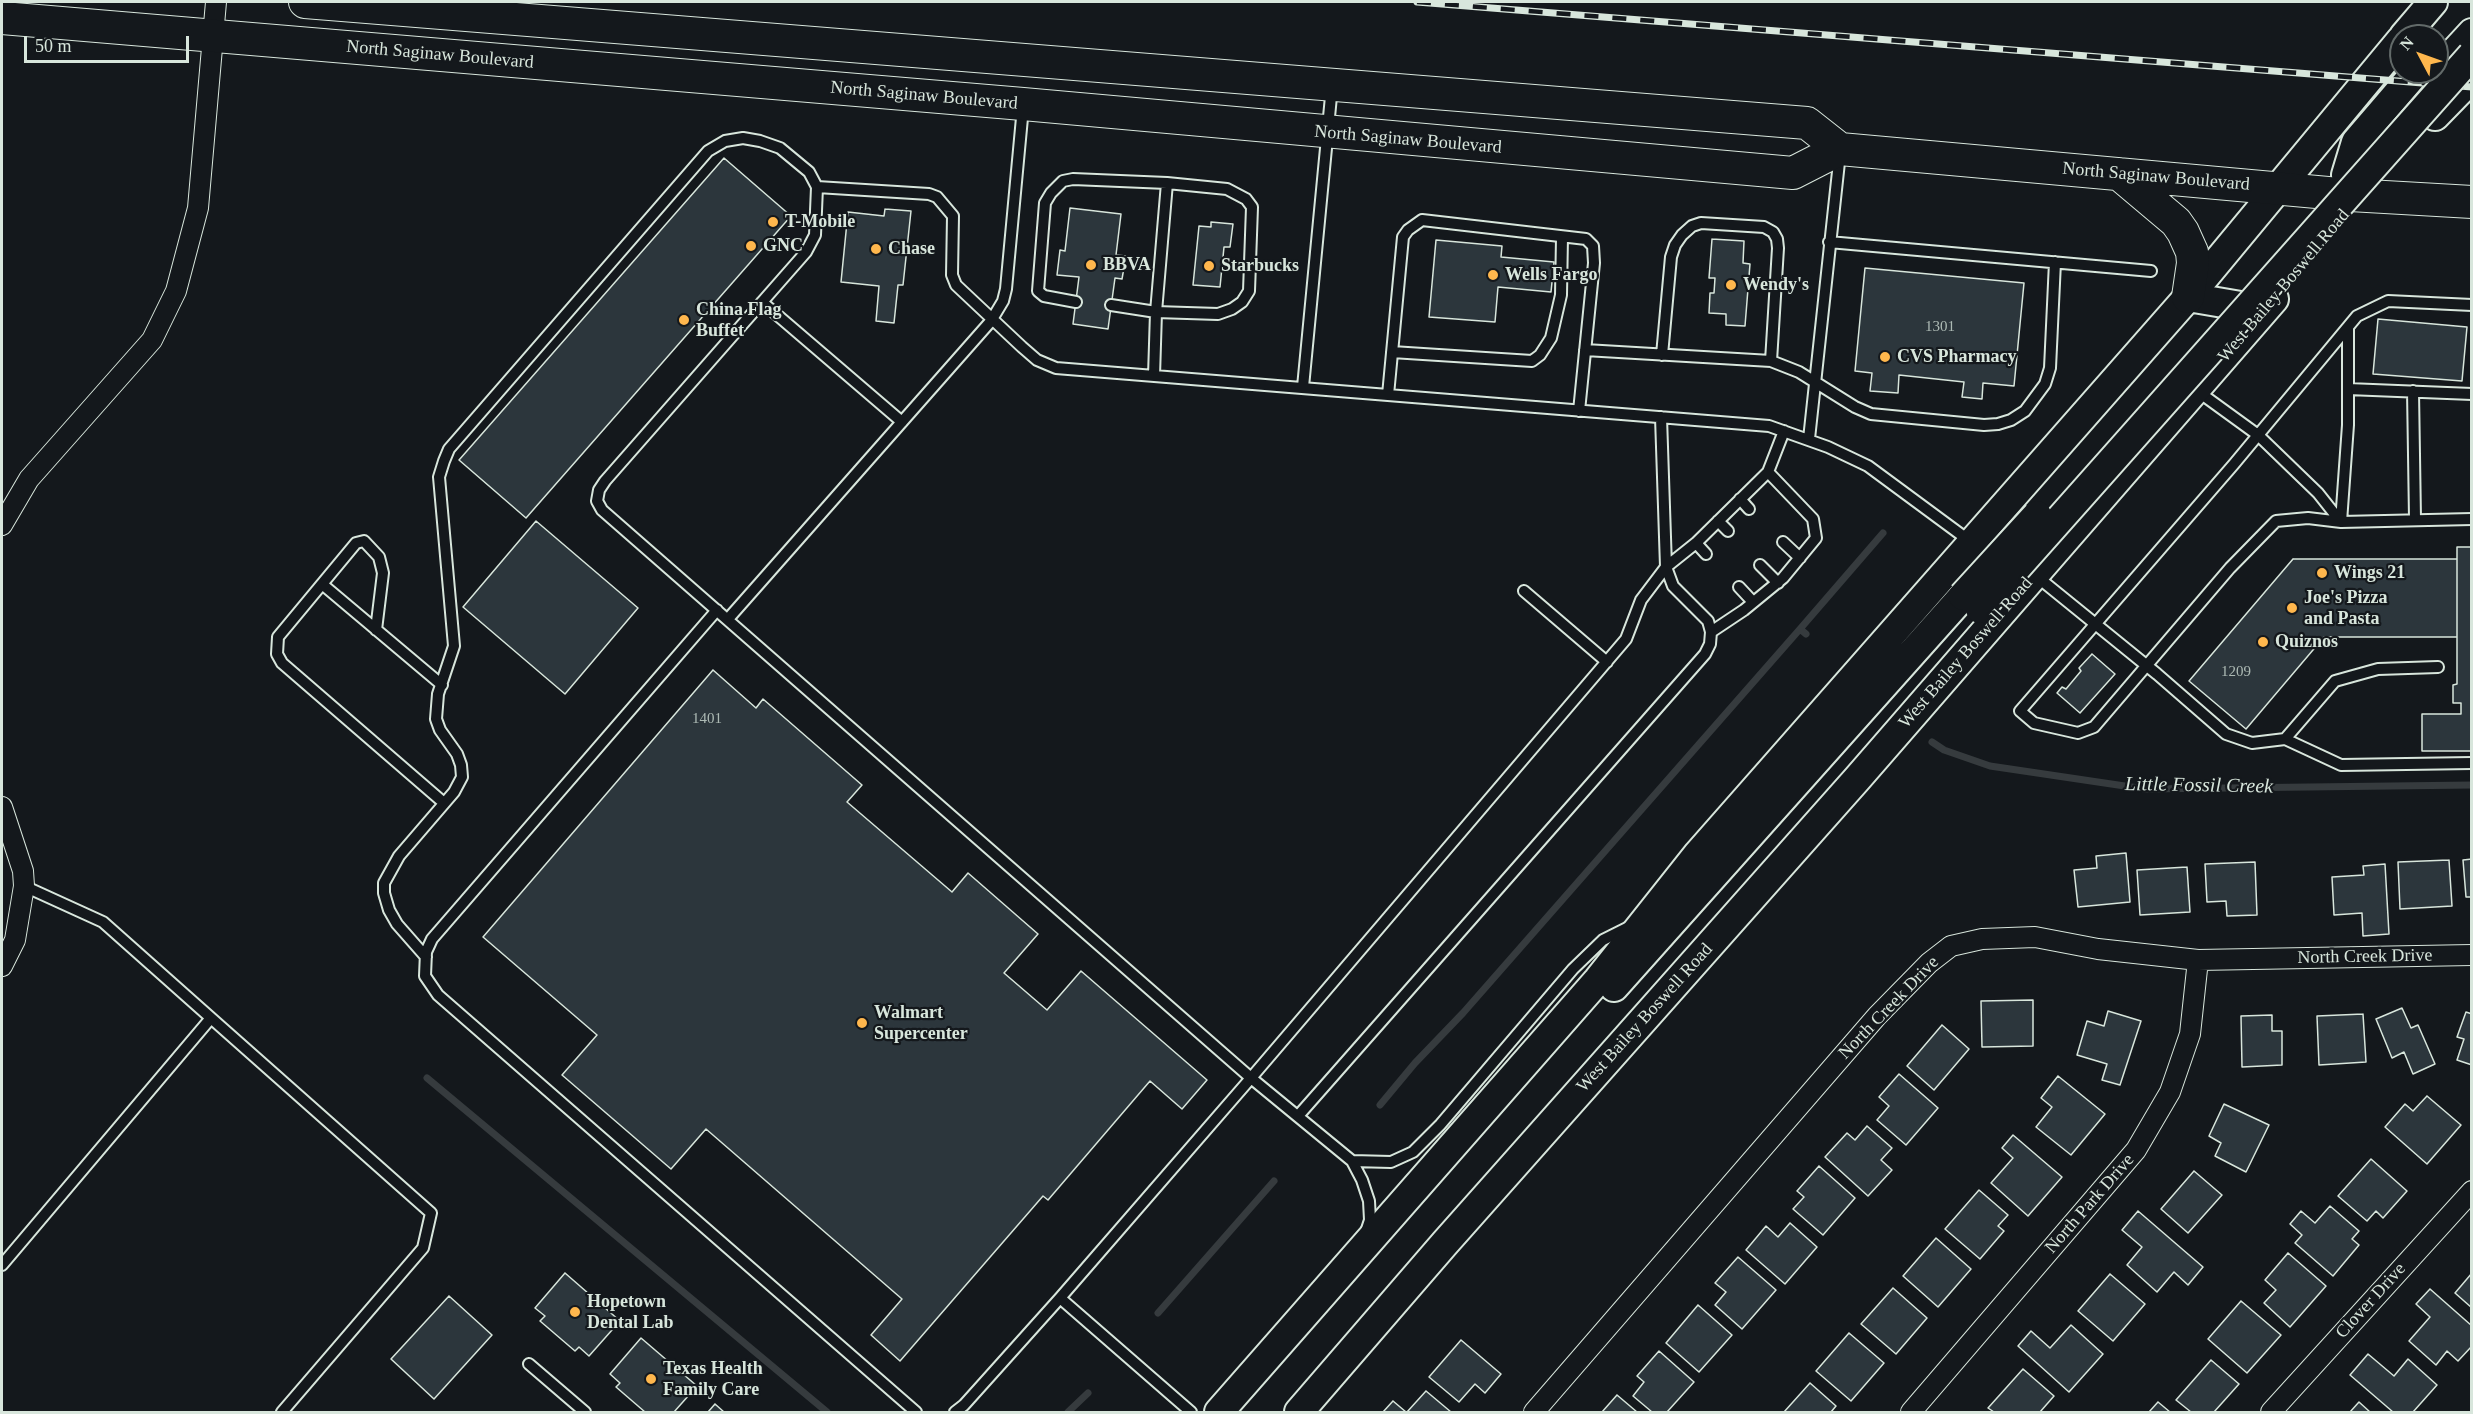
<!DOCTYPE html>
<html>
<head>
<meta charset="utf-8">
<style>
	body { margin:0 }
	#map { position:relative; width:2473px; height:1414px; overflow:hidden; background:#14181c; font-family:Georgia,serif }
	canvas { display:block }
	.frame { position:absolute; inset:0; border:3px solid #d8e6dc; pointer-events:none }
	.north { position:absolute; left:2389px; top:24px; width:60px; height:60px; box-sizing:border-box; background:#14181c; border:2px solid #626a69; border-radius:50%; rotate:311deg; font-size:16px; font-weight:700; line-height:24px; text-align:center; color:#d8e6dc }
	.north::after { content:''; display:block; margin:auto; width:21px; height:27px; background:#ffb74d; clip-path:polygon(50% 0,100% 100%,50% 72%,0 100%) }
	.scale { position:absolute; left:24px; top:36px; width:165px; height:27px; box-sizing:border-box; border:3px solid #d8e6dc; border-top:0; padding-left:8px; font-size:18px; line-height:21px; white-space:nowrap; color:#d8e6dc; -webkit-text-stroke:4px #14181c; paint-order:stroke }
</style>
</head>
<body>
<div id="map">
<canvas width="2473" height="1414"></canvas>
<div class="frame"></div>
<div class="north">N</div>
<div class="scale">50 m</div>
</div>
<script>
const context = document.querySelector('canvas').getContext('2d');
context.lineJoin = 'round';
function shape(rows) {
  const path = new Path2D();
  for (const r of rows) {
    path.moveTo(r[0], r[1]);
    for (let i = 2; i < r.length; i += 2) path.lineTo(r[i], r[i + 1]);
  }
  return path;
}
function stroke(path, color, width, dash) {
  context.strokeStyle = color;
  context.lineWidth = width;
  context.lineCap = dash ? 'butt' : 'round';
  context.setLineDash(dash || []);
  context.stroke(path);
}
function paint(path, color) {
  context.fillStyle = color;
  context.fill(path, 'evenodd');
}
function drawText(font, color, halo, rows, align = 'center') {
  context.font = font + ' Georgia,serif';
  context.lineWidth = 4.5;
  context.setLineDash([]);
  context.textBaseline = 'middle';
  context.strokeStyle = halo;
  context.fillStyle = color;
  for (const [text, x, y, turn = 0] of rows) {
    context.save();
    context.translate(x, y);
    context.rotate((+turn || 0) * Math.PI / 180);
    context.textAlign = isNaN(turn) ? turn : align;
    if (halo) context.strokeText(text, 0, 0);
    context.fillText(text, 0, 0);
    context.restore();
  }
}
const stream = shape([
	[1800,629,1883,533],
	[1932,742,1944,750,1990,766,2145,789,2472,785],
	[427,1078,827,1412],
	[1380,1105,1415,1063,1463,1013,1800,629,1806,634],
	[1158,1313,1274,1181],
	[1068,1412,1088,1393]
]);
const building = shape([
	[724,158,791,216,526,518,459,460,724,158],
	[1070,208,1121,214,1116,255,1126,256,1122,279,1115,278,1108,329,1073,324,1079,277,1057,275,1060,250,1065,251,1070,208],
	[885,209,911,211,903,285,898,285,894,323,876,321,879,286,841,282,848,212,884,216,885,209],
	[1211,222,1233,224,1230,247,1224,247,1220,287,1193,285,1199,226,1211,227,1211,222],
	[1712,239,1744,241,1743,263,1750,264,1745,326,1726,325,1726,314,1709,313,1710,293,1714,293,1715,278,1709,278,1712,239],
	[1436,240,1502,246,1501,257,1554,262,1551,292,1498,287,1495,322,1429,317,1436,240],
	[1865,268,2024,283,2014,386,1983,383,1982,399,1962,397,1964,382,1899,375,1898,393,1870,391,1872,373,1855,371,1865,268],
	[2378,319,2467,327,2462,381,2373,374,2378,319],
	[536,521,638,608,565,694,463,607,536,521],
	[2457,547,2472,547,2472,751,2422,751,2422,714,2461,714,2461,703,2453,703,2453,685,2457,684,2457,547],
	[2293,559,2457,559,2457,637,2324,637,2246,729,2189,681,2293,559],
	[2092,654,2115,674,2080,713,2057,693,2062,687,2066,689,2081,671,2079,668,2092,654],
	[713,670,756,708,763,699,862,785,847,802,952,892,968,873,1038,934,1004,973,1047,1010,1081,971,1207,1080,1182,1109,1150,1081,1048,1200,1043,1196,900,1361,871,1335,902,1299,706,1129,671,1169,562,1075,597,1035,483,937,713,670],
	[2126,853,2130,902,2078,907,2074,870,2097,868,2096,856,2126,853],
	[2472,859,2472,897,2466,897,2463,860,2472,859],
	[2449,860,2452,906,2400,909,2398,862,2449,860],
	[2255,862,2257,915,2227,916,2226,901,2207,902,2205,864,2255,862],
	[2385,864,2389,934,2363,936,2362,913,2334,915,2332,877,2364,875,2363,866,2385,864],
	[2187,867,2190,912,2140,915,2137,870,2187,867],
	[2033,1000,2033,1046,1982,1047,1981,1001,2033,1000],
	[2402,1008,2411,1028,2418,1025,2435,1064,2413,1074,2404,1052,2392,1058,2376,1019,2402,1008],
	[2108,1011,2141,1021,2120,1085,2102,1080,2107,1064,2077,1055,2087,1021,2104,1026,2108,1011],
	[2466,1012,2472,1014,2472,1065,2457,1060,2464,1039,2457,1037,2466,1012],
	[2363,1014,2366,1062,2319,1065,2317,1016,2363,1014],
	[2272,1015,2272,1031,2282,1031,2282,1065,2242,1067,2241,1016,2272,1015],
	[1942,1025,1969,1049,1934,1090,1907,1066,1942,1025],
	[1899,1074,1938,1108,1906,1145,1877,1120,1889,1106,1879,1097,1899,1074],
	[2058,1076,2105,1114,2071,1155,2036,1127,2052,1107,2041,1098,2058,1076],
	[2427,1096,2461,1125,2427,1164,2385,1127,2405,1104,2413,1111,2427,1096],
	[2224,1104,2269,1125,2246,1172,2215,1156,2221,1143,2209,1136,2224,1104],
	[1867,1126,1892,1148,1881,1160,1892,1170,1868,1196,1825,1157,1847,1133,1855,1140,1867,1126],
	[2013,1135,2062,1177,2028,1216,1991,1183,2013,1158,2002,1148,2013,1135],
	[2371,1159,2407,1191,2383,1218,2376,1211,2367,1221,2338,1196,2371,1159],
	[1819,1166,1855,1198,1823,1235,1793,1209,1804,1197,1797,1191,1819,1166],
	[2194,1171,2222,1195,2188,1233,2161,1209,2194,1171],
	[1979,1190,2008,1215,1998,1226,2004,1231,1980,1259,1945,1229,1979,1190],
	[2330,1206,2359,1231,2352,1239,2359,1245,2333,1276,2295,1243,2302,1235,2290,1224,2301,1211,2315,1223,2330,1206],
	[2138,1211,2203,1267,2188,1285,2174,1272,2157,1292,2127,1265,2142,1247,2122,1230,2138,1211],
	[1790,1223,1817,1247,1785,1284,1746,1250,1766,1226,1778,1237,1790,1223],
	[1936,1238,1971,1269,1938,1307,1903,1276,1936,1238],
	[2288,1253,2326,1286,2290,1327,2264,1303,2276,1290,2265,1280,2288,1253],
	[1738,1257,1776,1290,1742,1329,1715,1305,1726,1292,1715,1283,1738,1257],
	[565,1273,620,1321,589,1356,579,1347,575,1351,540,1321,545,1316,535,1308,565,1273],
	[2472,1273,2472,1308,2455,1293,2472,1273],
	[2110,1274,2145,1304,2113,1341,2078,1311,2110,1274],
	[1893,1288,1927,1318,1896,1354,1861,1324,1893,1288],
	[2430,1289,2472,1326,2472,1346,2458,1361,2447,1351,2436,1365,2409,1341,2430,1317,2416,1304,2430,1289],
	[449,1296,492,1335,434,1399,391,1359,449,1296],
	[2241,1301,2281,1335,2247,1373,2208,1339,2241,1301],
	[1698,1305,1732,1335,1699,1372,1666,1343,1698,1305],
	[2071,1325,2103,1354,2069,1392,2018,1346,2031,1331,2050,1348,2071,1325],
	[1849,1333,1884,1363,1851,1401,1816,1371,1849,1333],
	[641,1338,697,1386,674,1412,645,1412,616,1387,620,1383,610,1374,641,1338],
	[1461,1340,1501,1374,1485,1393,1475,1384,1459,1402,1429,1377,1461,1340],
	[1659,1351,1694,1382,1667,1412,1652,1412,1633,1396,1644,1382,1637,1376,1659,1351],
	[2368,1354,2394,1376,2408,1359,2437,1385,2413,1412,2393,1412,2350,1375,2368,1354],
	[2211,1360,2239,1384,2214,1412,2191,1412,2176,1400,2211,1360],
	[2023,1369,2054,1396,2040,1412,1994,1412,1988,1408,2023,1369],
	[1810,1383,1836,1406,1831,1412,1784,1412,1810,1383],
	[1426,1391,1451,1412,1407,1412,1426,1391],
	[1617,1395,1637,1412,1602,1412,1617,1395],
	[1393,1401,1406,1412,1383,1412,1393,1401],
	[2158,1402,2170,1412,2149,1412,2158,1402],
	[2359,1402,2370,1412,2350,1412,2359,1402],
	[715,1404,724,1412,708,1412,715,1404]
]);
const lane = shape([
	[817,187,929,194,937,197,953,216,952,275,956,285,1022,347,1037,360,1056,368,1769,426,1828,447,1868,466,1971,542],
	[1829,242,2151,271],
	[762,302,902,422],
	[1076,302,1044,296,1038,291,1045,203,1051,193,1063,181,1073,179,1167,183,1227,189,1246,199,1252,207,1249,291,1242,302,1232,309,1218,314,1156,312,1111,305],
	[2348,328,2348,425,2341,522,2472,519],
	[1585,350,1771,361,1799,372,1855,407,1871,414,1984,425,1998,424,2011,420,2025,411,2045,384,2050,368,2055,262],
	[1392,352,1532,361,1540,355,1551,338,1561,295,1562,237],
	[1662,355,1671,257,1675,245,1682,235,1692,226,1701,223,1764,227,1773,232,1777,239,1778,248,1771,361],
	[1154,376,1156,312,1167,183],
	[1303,387,1332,86],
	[2348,389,2472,394],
	[2196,390,2258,435,2318,493,2341,522],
	[2413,391,2415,519],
	[1388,395,1403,237,1408,230,1422,220,1586,239,1593,246,1594,263,1579,411],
	[1809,439,1840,153],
	[1740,499,1749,509],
	[1718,521,1728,531],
	[2341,522,2308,518,2276,521,2230,568,2094,727,2078,733,2034,723,2020,711,2234,464,2357,316,2388,301,2472,305],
	[1783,542,1800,558],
	[1696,543,1706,554],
	[1760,565,1778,583],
	[2035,575,2157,674,2226,734,2252,743,2285,739,2341,765,2472,763],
	[322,584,442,685],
	[1739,587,1753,602],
	[1524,591,1607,662],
	[717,610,432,939,426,952,425,976,438,995,916,1412],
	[728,619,991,321,1003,301,1006,289,1023,107],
	[376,630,383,573,379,557,364,541,356,543,278,637,277,654,282,663,444,803],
	[1711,632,1744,610,1783,578,1816,538,1813,519,1768,472],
	[2285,739,2335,681,2378,669,2438,667],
	[24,886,103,922,211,1018],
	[426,957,397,924,389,910,384,893,384,883,399,856,454,792,462,777,461,765,457,754,440,730,436,719,438,694,454,646,439,477,444,461,449,449,708,151,725,141,743,138,760,141,780,148,809,172,817,187,815,235,806,252,605,481,599,490,597,501,602,510,1251,1078,1352,1161,1362,1180,1369,1201,1370,1220,1366,1232],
	[1298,1116,1705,654,1710,644,1711,632,1708,621,1673,586,1666,567,1661,417],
	[1352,1161,1391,1162,1413,1152,1440,1125,1573,969,1603,940,1629,927],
	[2,1265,211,1018,431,1213,423,1248,282,1412],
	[1060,1298,1191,1412],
	[529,1364,585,1412],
	[955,1412,964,1405,1060,1298,1251,1078,1626,639,1641,600,1666,567,1696,543,1768,472,1784,431]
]);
const street = shape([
	[2,525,29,479,152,340,176,291,198,208,216,2],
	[2,807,23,871,24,886,15,940,2,966],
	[1534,1412,1877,1016,1929,963,1951,946,1982,939,2035,937,2098,949,2198,960,2472,955],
	[1911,1412,2136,1150,2170,1092,2190,1034,2198,960],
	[2271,1412,2472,1191]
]);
const secondary = shape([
	[2404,36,2433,2],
	[2437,71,2472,33],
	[2435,116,2472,78],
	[2350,195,2346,175,2356,142,2416,72],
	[2188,297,2264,310],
	[1614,987,1963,596],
	[1219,1412,1598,980,1698,854,2188,297,2401,40],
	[1299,1412,1445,1243,1857,779,2274,299]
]);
const primary = shape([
	[305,2,1807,123,1840,149],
	[2,18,1023,104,1793,173,1840,149,2350,195,2472,202],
	[2119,174,2176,222,2183,232,2192,252,2193,263,2188,297]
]);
const rail = shape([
	[1417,2,2472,87]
]);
const secondaryBridge = shape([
	[1963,596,2037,515],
	[1980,609,2472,55]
]);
const markers = [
	[773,222,6,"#ffb74d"],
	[751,246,6,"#ffb74d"],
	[876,249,6,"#ffb74d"],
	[1091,265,6,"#ffb74d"],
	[1209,266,6,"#ffb74d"],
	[1493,275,6,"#ffb74d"],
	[1731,285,6,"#ffb74d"],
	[684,320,6,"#ffb74d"],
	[1885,357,6,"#ffb74d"],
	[2322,573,6,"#ffb74d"],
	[2292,608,6,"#ffb74d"],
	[2263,642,6,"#ffb74d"],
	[862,1023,6,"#ffb74d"],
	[575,1312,6,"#ffb74d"],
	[651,1379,6,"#ffb74d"]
];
const numberNames = [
	["1301",1940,327],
	["1209",2236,672],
	["1401",707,719]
];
const streetNames = [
	["North Saginaw Boulevard",440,55,5],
	["North Saginaw Boulevard",924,96,5],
	["North Saginaw Boulevard",1408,140,5],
	["North Saginaw Boulevard",2156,177,5],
	["West Bailey Boswell Road",2284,286,-50],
	["West Bailey Boswell Road",1966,653,-49],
	["North Creek Drive",2365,957,-1],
	["North Creek Drive",1889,1008,-46],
	["West Bailey Boswell Road",1645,1018,-48],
	["North Park Drive",2090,1204,-49],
	["Clover Drive",2371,1301,-48]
];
const poiNames = [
	["T-Mobile",785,222],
	["GNC",763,246],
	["Chase",888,249],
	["BBVA",1103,265],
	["Starbucks",1221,266],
	["Wells Fargo",1505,275],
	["Wendy's",1743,285],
	["China Flag",696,310],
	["Buffet",696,331],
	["CVS Pharmacy",1897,357],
	["Wings 21",2334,573],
	["Joe's Pizza",2304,598],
	["and Pasta",2304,619],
	["Quiznos",2275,642],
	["Walmart",874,1013],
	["Supercenter",874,1034],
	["Hopetown",587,1302],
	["Dental Lab",587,1323],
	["Texas Health",663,1369],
	["Family Care",663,1390]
];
const waterNames = [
	["Little Fossil Creek",2199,786,1]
];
stroke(stream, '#363b3e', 7);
paint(building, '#2c363c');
stroke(building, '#d8e6dc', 1.5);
stroke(lane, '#d8e6dc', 14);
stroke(street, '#d8e6dc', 22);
stroke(secondary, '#d8e6dc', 32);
stroke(primary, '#d8e6dc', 34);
stroke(lane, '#14181c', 10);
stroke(street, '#14181c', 20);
stroke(secondary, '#14181c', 28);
stroke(primary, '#14181c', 32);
stroke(rail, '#d8e6dc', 7);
stroke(rail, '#14181c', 4.5, [14]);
stroke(secondaryBridge, '#d8e6dc', 32, []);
stroke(secondaryBridge, '#14181c', 28);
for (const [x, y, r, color] of markers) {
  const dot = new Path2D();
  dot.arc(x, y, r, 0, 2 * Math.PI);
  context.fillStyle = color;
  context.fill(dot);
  stroke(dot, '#14181c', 2);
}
drawText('15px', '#adbab4', null, numberNames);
drawText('18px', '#d8e6dc', '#14181c', streetNames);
drawText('bold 18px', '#d8e6dc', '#14181c', poiNames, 'left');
drawText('italic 20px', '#d8e6dc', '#14181c', waterNames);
</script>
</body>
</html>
